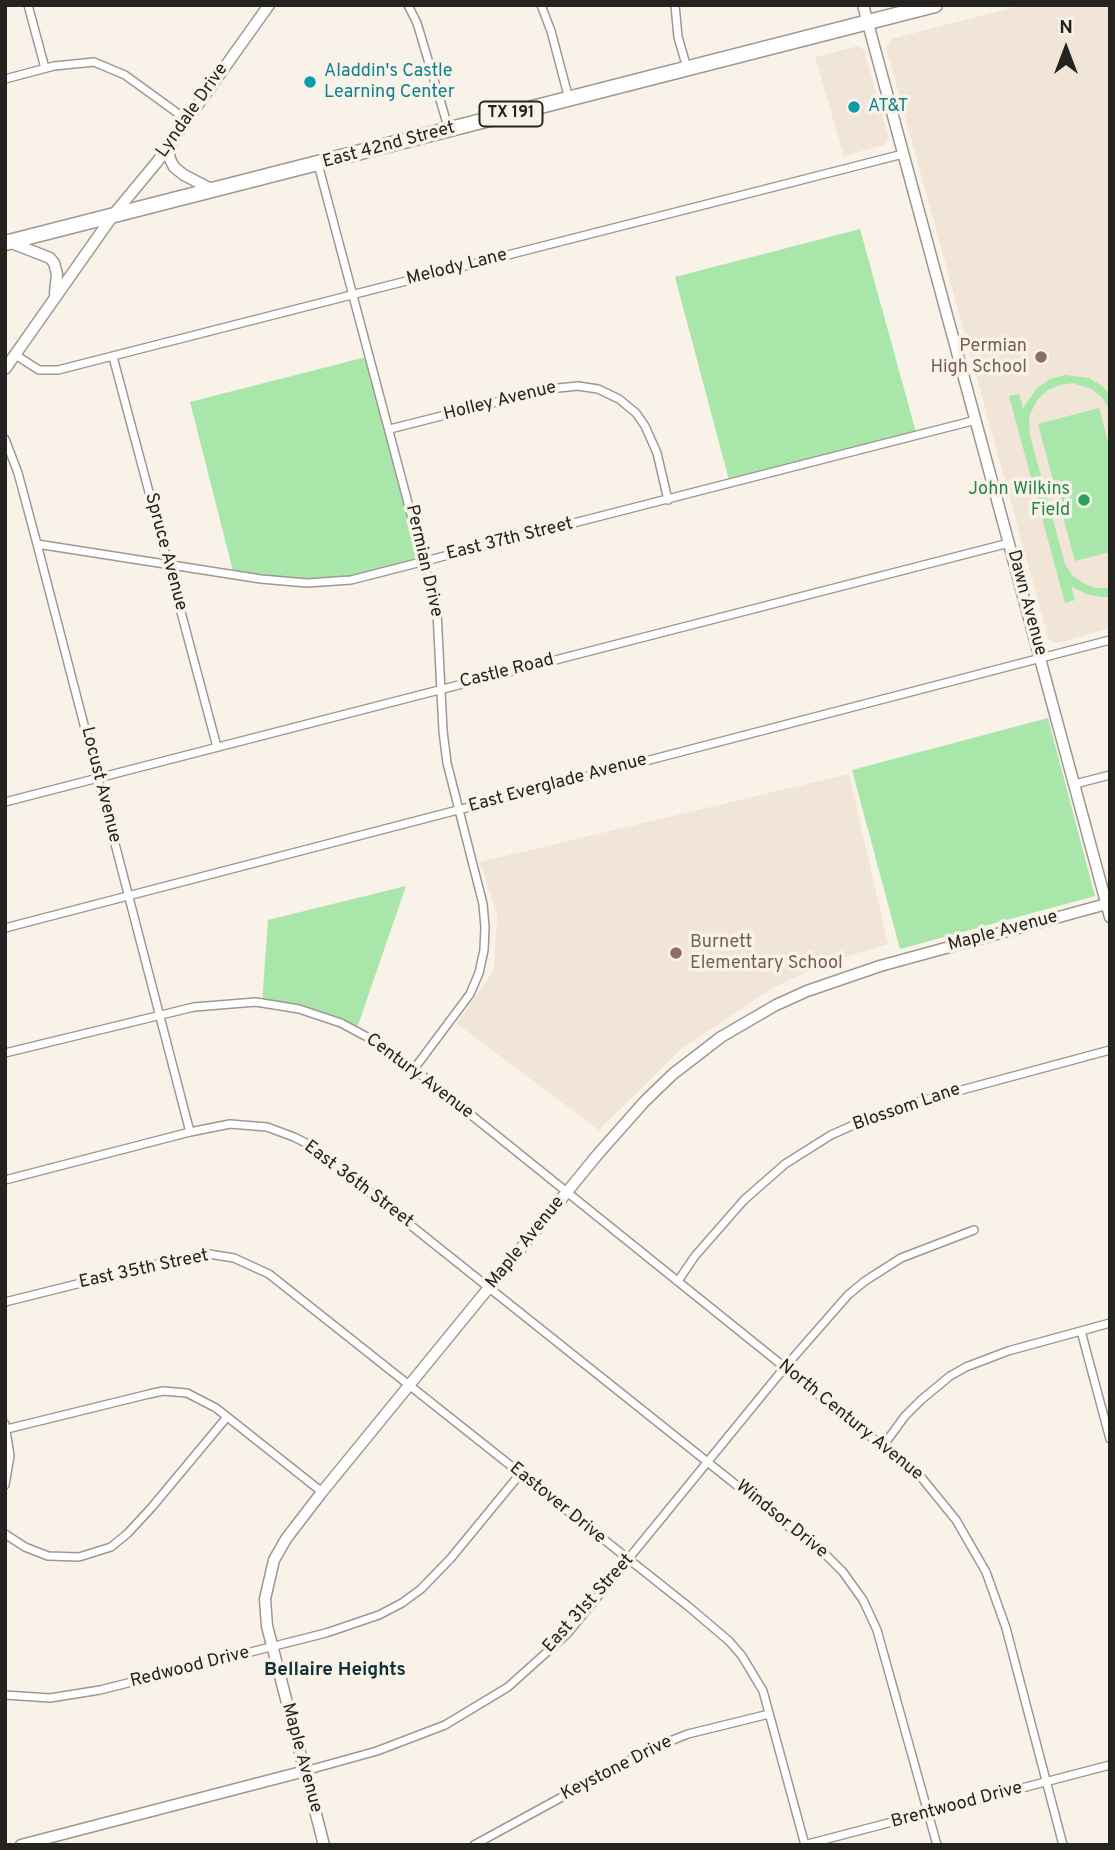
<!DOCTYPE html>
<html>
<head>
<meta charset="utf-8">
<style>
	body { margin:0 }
	#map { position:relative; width:1115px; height:1850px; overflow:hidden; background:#f8f2e9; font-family:Overpass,sans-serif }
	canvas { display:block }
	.frame { position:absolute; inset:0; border:7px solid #252320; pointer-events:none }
	.north { position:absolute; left:1031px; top:14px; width:70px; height:70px; -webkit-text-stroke:5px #f8f2e9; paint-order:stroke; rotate:0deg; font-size:19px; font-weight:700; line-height:28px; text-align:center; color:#252320 }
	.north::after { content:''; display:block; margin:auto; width:24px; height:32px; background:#252320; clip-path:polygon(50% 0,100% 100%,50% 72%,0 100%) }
</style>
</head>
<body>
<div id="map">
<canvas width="1115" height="1850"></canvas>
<div class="frame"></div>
<div class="north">N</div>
</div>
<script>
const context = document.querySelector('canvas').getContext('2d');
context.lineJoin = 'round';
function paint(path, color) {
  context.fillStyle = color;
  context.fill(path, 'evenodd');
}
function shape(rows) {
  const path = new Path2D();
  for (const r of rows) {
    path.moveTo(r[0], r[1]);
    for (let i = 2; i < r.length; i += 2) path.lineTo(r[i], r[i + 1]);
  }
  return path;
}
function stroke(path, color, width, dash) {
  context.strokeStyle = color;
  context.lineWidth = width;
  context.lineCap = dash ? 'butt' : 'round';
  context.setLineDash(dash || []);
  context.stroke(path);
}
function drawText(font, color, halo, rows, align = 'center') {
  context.font = font + ' Overpass,sans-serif';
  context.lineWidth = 7;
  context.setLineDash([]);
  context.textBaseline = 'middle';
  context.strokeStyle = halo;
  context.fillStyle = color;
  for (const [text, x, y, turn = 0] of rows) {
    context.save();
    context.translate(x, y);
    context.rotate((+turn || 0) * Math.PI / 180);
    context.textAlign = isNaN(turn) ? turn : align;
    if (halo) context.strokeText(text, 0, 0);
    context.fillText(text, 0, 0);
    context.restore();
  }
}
const built = shape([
	[1023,5,1110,5,1110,628,1057,643,1050,640,1048,637,886,47,891,39],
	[858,46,864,50,889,139,884,145,844,156,815,57],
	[849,774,888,944,825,963,771,989,681,1049,599,1130,457,1024,494,970,497,915,480,862]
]);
const green = shape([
	[860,229,917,436,730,484,675,277],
	[370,356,424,562,351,580,307,583,234,575,190,402],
	[1065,375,1089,378,1102,386,1110,394,1110,411,1102,397,1091,389,1073,383,1060,385,1048,390,1038,399,1029,416,1030,436,1065,564,1072,575,1083,583,1095,588,1110,588,1110,597,1101,597,1086,594,1071,586,1075,600,1065,603,1009,396,1019,394,1023,408,1037,388,1050,379],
	[1099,408,1110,449,1110,552,1075,561,1038,424],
	[1048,718,1095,896,900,949,852,770],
	[406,886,356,1031,336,1021,262,1003,268,920]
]);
const street = shape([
	[28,5,45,68],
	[408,5,417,23,449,130],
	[541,5,551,31,569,99],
	[675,5,678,37,687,68],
	[5,79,54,66,94,62,125,75,187,120],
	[318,164,437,612,443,731,447,763,483,904,485,927,484,950,479,973,470,994,414,1069],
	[14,354,39,370,58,370,903,154],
	[113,357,217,747],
	[390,429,548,389,578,386,598,389,619,399,636,413,645,426,657,453,668,500],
	[5,439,18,473,37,544,190,1132],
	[37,544,261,579,307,583,351,580,976,420],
	[1075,784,1110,775],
	[5,802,1009,543],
	[5,928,1110,640],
	[5,1053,194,1007,256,1002,299,1009,341,1023,369,1038,414,1069,921,1477,956,1520,986,1572,1006,1628,1063,1845],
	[5,1180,190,1132,230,1124,267,1127,294,1137,310,1145,794,1531,819,1548,843,1572,863,1600,877,1630,937,1845],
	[678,1281,695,1256,744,1200,785,1164,831,1135,858,1123,910,1104,1110,1050],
	[5,1302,161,1263,209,1254,234,1258,269,1274,689,1607,729,1641,742,1656,763,1691,805,1845],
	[1081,1331,1110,1439],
	[5,1424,10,1456,5,1485],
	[7,1429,149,1394,163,1391,187,1393,216,1408,322,1492],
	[883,1446,905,1416,921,1400,950,1376,966,1367,1008,1351,1110,1323],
	[5,1534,25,1547,48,1556,79,1557,111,1547,128,1533,152,1507,227,1417],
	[5,1695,50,1698,100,1690,326,1633,379,1615,402,1603,421,1589,451,1558,520,1474],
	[305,1771,377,1751,445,1725,508,1687,567,1634,785,1367,848,1295,865,1281,901,1258,974,1230],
	[474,1845,650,1749,688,1734,769,1714],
	[804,1845,1110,1765]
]);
const secondary = shape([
	[863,5,1110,917],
	[171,143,169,157,174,167,184,175,213,190],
	[9,242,50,258,54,263,57,274,55,293],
	[5,369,114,214,157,162,269,5],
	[21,1845,305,1771],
	[324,1845,267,1626,265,1599,274,1560,286,1539,322,1492,598,1154,645,1101,673,1074,721,1037,776,1005,807,991,880,966,1110,903]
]);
const highway = shape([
	[5,243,935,5]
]);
const markers = [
	[310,82,7,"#0f9aa8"],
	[854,107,7,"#0f9aa8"],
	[1041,357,7,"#8d6e63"],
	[1084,500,7,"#2e9e5b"],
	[676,953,7,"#8d6e63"]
];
const shields = [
	[511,114,63]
];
const shieldNames = [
	["TX 191",511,114]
];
const cultureNames = [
	["Aladdin's Castle",324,72],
	["Learning Center",324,93],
	["AT&T",868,107]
];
const streetNames = [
	["Lyndale Drive",193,111,-55],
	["East 42nd Street",389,146,-15],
	["Melody Lane",457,268,-14],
	["Holley Avenue",500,402,-14],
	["East 37th Street",510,540,-14],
	["Spruce Avenue",165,552,75],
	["Permian Drive",423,561,77],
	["Dawn Avenue",1026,603,75],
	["Castle Road",507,672,-14],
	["East Everglade Avenue",558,784,-15],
	["Locust Avenue",100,785,76],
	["Maple Avenue",1003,932,-15],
	["Century Avenue",419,1077,37],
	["Blossom Lane",907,1108,-19],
	["East 36th Street",358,1185,37],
	["Maple Avenue",526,1243,-51],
	["East 35th Street",144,1270,-12],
	["North Century Avenue",850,1421,39],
	["Eastover Drive",557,1504,39],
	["Windsor Drive",781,1520,39],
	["East 31st Street",589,1604,-48],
	["Redwood Drive",190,1668,-14],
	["Maple Avenue",301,1758,75],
	["Keystone Drive",617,1769,-27],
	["Brentwood Drive",957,1806,-15]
];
const educationNames = [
	["Permian",1027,347],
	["High School",1027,368],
	["Burnett",690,943,"left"],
	["Elementary School",690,964,"left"]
];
const leisureNames = [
	["John Wilkins",1070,490],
	["Field",1070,511]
];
const neighbourhoodNames = [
	["Bellaire Heights",335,1671]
];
paint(built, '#f0e5d6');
paint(green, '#a8e6aa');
stroke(street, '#9e9890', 10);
stroke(secondary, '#9e9890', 13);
stroke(highway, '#9e9890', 17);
stroke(street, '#fff', 7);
stroke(secondary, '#fff', 10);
stroke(highway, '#fff', 14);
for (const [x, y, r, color] of markers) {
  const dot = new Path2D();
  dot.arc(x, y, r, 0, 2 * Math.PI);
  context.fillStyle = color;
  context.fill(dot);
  stroke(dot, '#f8f2e9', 2.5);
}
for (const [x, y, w] of shields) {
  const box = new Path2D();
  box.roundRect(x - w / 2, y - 12.5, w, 25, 5);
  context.fillStyle = '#f8f2e9';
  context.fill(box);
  stroke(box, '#252320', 2);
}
drawText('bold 16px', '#252320', null, shieldNames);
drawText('18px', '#0d838f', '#f8f2e9', cultureNames, 'left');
drawText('18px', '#252320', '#f8f2e9', streetNames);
drawText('18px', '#785e54', '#f8f2e9', educationNames, 'right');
drawText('18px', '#27864d', '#f8f2e9', leisureNames, 'right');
drawText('bold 19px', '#0f3235', '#f8f2e9', neighbourhoodNames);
</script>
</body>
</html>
